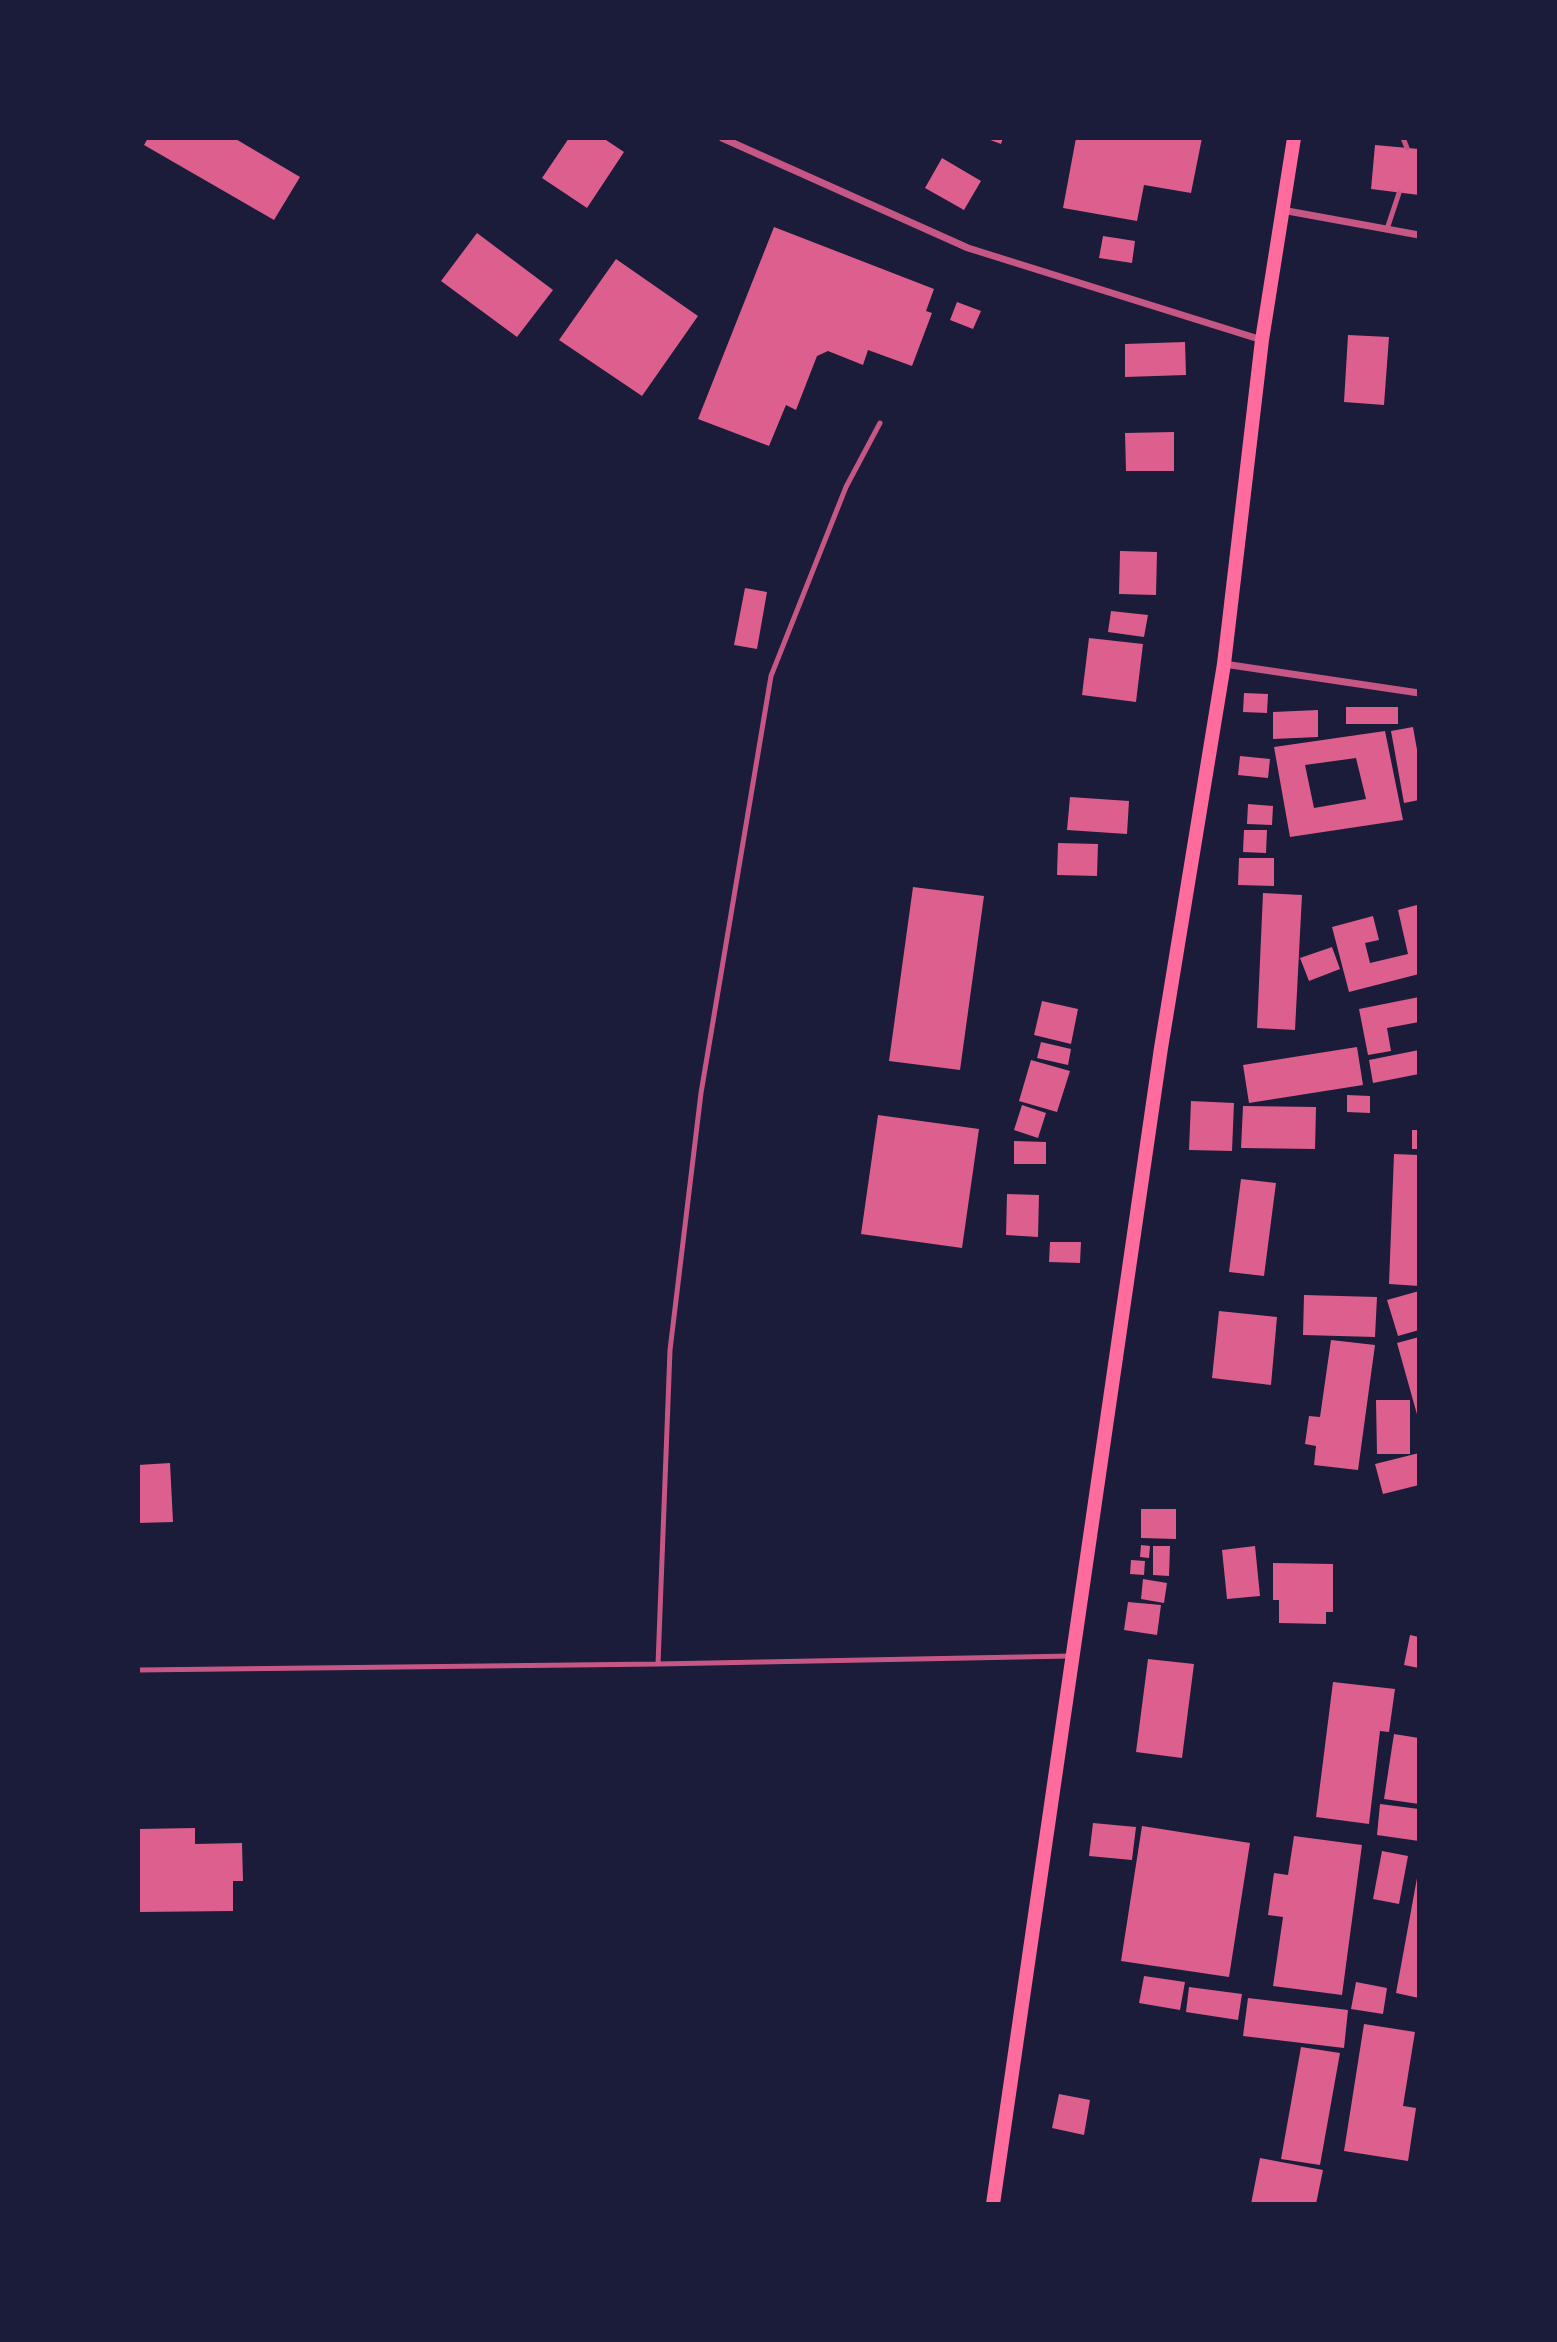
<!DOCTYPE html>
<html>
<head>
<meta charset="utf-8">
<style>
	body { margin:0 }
	#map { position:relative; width:1557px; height:2342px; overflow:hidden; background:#1b1b3a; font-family:Figtree,sans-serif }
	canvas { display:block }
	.frame { position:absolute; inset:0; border:140px solid #1b1b3a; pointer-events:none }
</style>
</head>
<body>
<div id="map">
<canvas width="1557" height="2342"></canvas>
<div class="frame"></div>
</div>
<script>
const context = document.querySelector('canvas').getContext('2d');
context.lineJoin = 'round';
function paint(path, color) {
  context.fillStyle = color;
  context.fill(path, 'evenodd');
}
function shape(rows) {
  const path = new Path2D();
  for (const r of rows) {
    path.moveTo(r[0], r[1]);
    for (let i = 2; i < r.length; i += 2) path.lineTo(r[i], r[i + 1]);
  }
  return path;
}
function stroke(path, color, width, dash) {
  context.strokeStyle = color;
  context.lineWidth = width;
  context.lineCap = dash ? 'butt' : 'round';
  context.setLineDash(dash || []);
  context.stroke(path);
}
const building = shape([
	[148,138,234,138,300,177,274,220,144,145],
	[569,138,603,138,624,152,587,208,542,178],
	[985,138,1003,138,1001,144],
	[1076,138,1202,138,1191,193,1144,185,1137,221,1063,208],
	[1375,145,1419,149,1419,195,1371,189],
	[942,158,981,181,964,210,925,188],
	[774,227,934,289,926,311,932,313,912,366,868,350,863,365,828,351,817,356,796,410,786,405,769,446,698,419],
	[477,233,553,290,517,337,441,281],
	[1103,236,1135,241,1132,263,1099,258],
	[616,259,698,316,642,396,559,340],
	[957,302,981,311,973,329,950,320],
	[1348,335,1389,337,1384,405,1344,402],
	[1185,342,1186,375,1125,377,1125,344],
	[1174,432,1174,471,1126,471,1125,433],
	[1120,551,1157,552,1156,595,1119,594],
	[745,588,767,592,757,649,734,645],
	[1111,611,1148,615,1144,637,1108,632],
	[1089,638,1143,644,1136,702,1082,695],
	[1244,693,1268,694,1267,713,1243,712],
	[1346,707,1398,707,1398,724,1346,724],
	[1318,710,1318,737,1273,739,1273,712],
	[1413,727,1419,761,1419,800,1404,803,1391,731],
	[1385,731,1403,820,1290,837,1274,747],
	[1356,758,1366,799,1314,808,1305,765],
	[1240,756,1270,759,1268,778,1238,775],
	[1070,797,1129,801,1127,834,1067,830],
	[1248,804,1273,806,1272,825,1247,824],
	[1244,830,1267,830,1266,853,1243,852],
	[1058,843,1098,844,1097,876,1057,875],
	[1239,858,1274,858,1274,886,1238,885],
	[913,887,984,896,960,1070,889,1061],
	[1263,893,1302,895,1295,1030,1257,1028],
	[1417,905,1419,974,1349,992,1332,927,1373,916,1379,940,1365,943,1370,963,1408,954,1398,910],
	[1332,947,1340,969,1309,981,1300,958],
	[1419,997,1419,1022,1387,1028,1391,1051,1368,1055,1359,1009],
	[1042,1001,1078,1009,1071,1044,1034,1035],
	[1041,1042,1071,1049,1068,1065,1037,1058],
	[1357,1047,1363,1085,1249,1103,1243,1065],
	[1419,1050,1419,1074,1373,1083,1369,1060],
	[1031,1060,1070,1071,1057,1112,1019,1101],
	[1347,1095,1370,1096,1370,1113,1347,1112],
	[1191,1101,1234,1103,1232,1151,1189,1150],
	[1022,1105,1046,1113,1038,1138,1014,1130],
	[1243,1106,1316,1107,1315,1149,1241,1148],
	[878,1115,979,1129,962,1248,861,1234],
	[1412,1130,1419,1130,1419,1149,1412,1149],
	[1014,1141,1046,1142,1046,1164,1014,1164],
	[1394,1154,1419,1155,1419,1286,1389,1284],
	[1241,1179,1276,1183,1264,1276,1229,1272],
	[1007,1194,1039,1195,1038,1237,1006,1235],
	[1050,1242,1081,1242,1080,1263,1049,1262],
	[1419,1291,1419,1330,1398,1336,1387,1300],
	[1304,1295,1377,1297,1375,1337,1303,1335],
	[1219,1311,1277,1317,1271,1385,1212,1378],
	[1419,1337,1419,1418,1418,1418,1397,1343],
	[1331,1340,1375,1345,1358,1470,1314,1465,1316,1446,1305,1444,1309,1416,1320,1417],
	[1376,1400,1410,1400,1410,1454,1377,1454],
	[1419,1453,1419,1485,1383,1494,1375,1464],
	[170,1463,173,1522,138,1523,138,1465],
	[1141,1509,1176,1509,1176,1539,1141,1538],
	[1141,1545,1150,1546,1149,1558,1140,1557],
	[1153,1546,1170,1546,1169,1576,1153,1575],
	[1255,1546,1260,1596,1227,1599,1222,1550],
	[1131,1560,1145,1561,1144,1575,1130,1574],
	[1273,1563,1333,1564,1333,1612,1326,1612,1326,1624,1279,1623,1279,1600,1273,1600],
	[1143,1579,1167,1583,1164,1603,1141,1599],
	[1128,1602,1161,1605,1157,1635,1124,1630],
	[1410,1635,1419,1637,1419,1668,1404,1665],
	[1148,1659,1194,1664,1182,1758,1136,1752],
	[1333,1682,1395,1689,1389,1732,1380,1731,1369,1824,1316,1817],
	[1394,1734,1419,1738,1419,1804,1384,1799],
	[1380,1804,1419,1809,1419,1841,1377,1835],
	[1093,1823,1136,1827,1132,1860,1089,1856],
	[1142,1826,1250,1843,1229,1977,1121,1961],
	[195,1828,195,1844,242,1843,243,1881,233,1881,233,1911,138,1912,138,1829],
	[1294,1836,1362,1845,1342,1995,1273,1986,1283,1917,1268,1915,1274,1873,1288,1875],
	[1382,1851,1408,1856,1399,1904,1373,1899],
	[1417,1878,1419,1878,1419,1998,1396,1993],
	[1144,1976,1185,1982,1180,2010,1139,2003],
	[1356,1982,1387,1988,1383,2014,1351,2009],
	[1189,1987,1242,1994,1238,2020,1186,2012],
	[1248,1998,1348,2010,1344,2048,1243,2036],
	[1364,2024,1415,2032,1403,2106,1416,2108,1408,2161,1344,2151],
	[1301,2047,1340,2053,1320,2165,1281,2159],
	[1059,2094,1090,2100,1084,2135,1052,2128],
	[1260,2158,1323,2170,1316,2204,1251,2204]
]);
const service = shape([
	[1403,138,1407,148],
	[1387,229,1399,193],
	[658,1664,670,1350,701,1093,771,676,846,487,880,423],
	[138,1670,658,1664,1071,1656]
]);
const minor = shape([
	[722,138,968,248,1262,340],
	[1282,210,1419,235],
	[1224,664,1419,693]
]);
const secondary = shape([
	[993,2204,1161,1048,1224,664,1262,340,1294,138]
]);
paint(building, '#dd5f8e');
stroke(service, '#c65784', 5);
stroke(minor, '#c65784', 7);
stroke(secondary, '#ff6b9d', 14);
</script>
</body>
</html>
